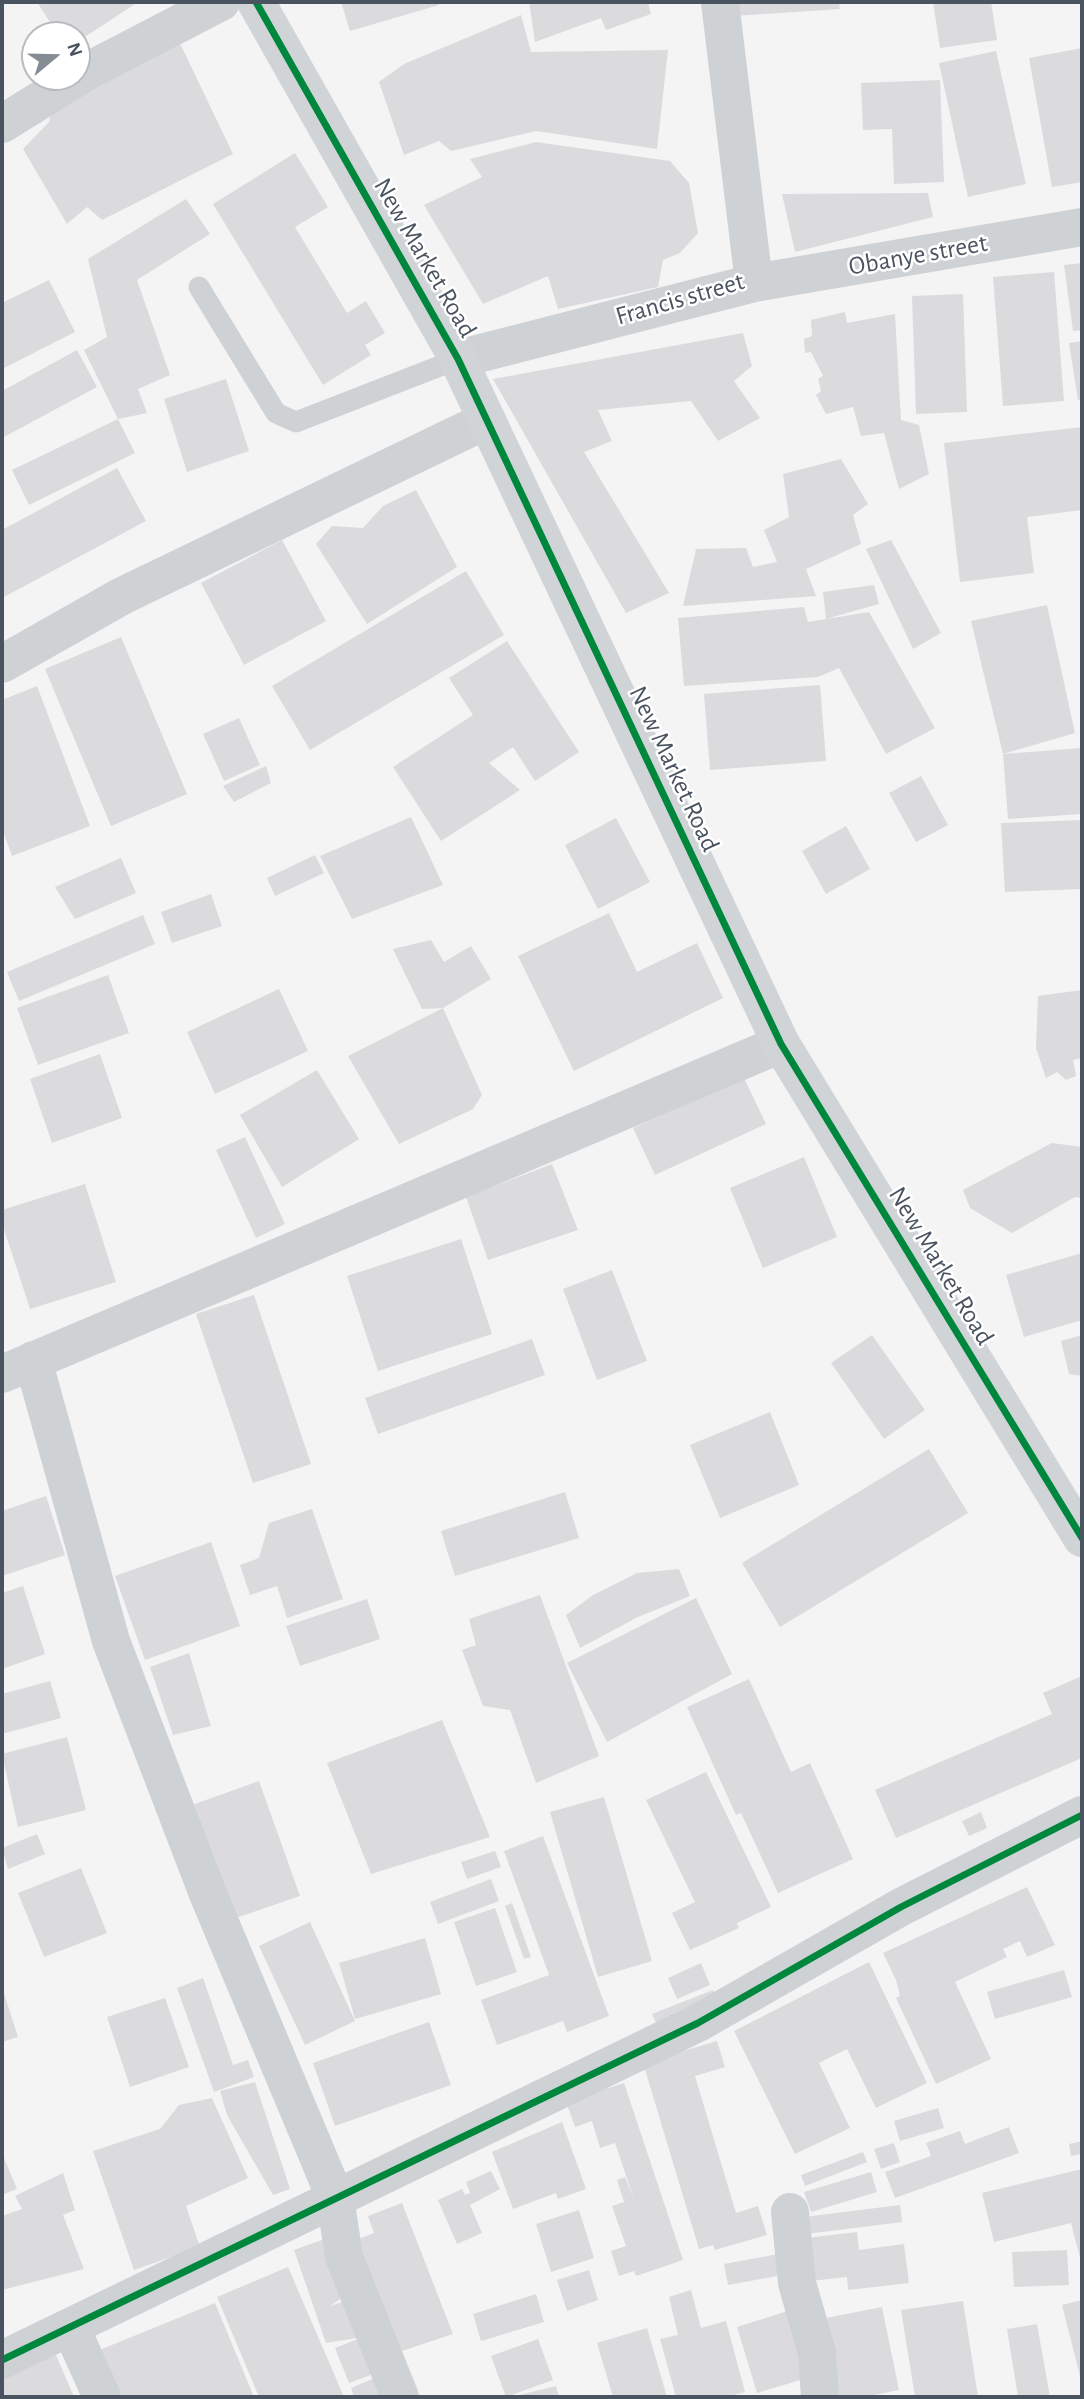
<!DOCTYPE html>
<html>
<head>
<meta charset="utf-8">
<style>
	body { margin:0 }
	#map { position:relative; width:1084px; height:2399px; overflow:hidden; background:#f4f4f4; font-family:"Alegreya Sans",sans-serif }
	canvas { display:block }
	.frame { position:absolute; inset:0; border:4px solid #4a5461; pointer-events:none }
	.north { position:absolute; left:21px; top:21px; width:70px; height:70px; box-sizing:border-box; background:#fff; border:2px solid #b7bbc0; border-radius:50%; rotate:71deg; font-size:19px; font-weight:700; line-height:28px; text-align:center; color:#4a5461 }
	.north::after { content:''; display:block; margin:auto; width:24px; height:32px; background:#868c94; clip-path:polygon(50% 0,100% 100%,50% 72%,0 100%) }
</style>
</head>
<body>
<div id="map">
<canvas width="1084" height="2399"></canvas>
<div class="frame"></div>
<div class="north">N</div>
</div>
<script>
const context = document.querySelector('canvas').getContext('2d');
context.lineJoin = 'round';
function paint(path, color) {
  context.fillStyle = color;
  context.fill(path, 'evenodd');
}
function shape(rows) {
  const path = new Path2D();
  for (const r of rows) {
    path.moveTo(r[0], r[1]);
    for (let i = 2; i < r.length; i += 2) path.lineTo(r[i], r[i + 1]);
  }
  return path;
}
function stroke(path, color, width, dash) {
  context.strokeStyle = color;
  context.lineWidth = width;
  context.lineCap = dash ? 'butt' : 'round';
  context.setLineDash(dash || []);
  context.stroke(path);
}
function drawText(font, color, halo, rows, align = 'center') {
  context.font = font + ' "Alegreya Sans",sans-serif';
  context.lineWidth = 5;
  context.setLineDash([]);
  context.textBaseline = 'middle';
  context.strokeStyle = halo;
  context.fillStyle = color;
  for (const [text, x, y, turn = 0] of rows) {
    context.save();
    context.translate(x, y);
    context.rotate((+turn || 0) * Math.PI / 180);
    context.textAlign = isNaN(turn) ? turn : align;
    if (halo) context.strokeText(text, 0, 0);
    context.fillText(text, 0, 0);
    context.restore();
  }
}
const building = shape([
	[37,2,134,2,135,4,77,42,77,35,58,35],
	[341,2,438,2,439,5,350,31],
	[529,2,648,2,651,14,606,30,601,18,535,42],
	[733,2,839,2,840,9,734,16],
	[933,2,991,2,997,40,940,48],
	[521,15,531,52,668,50,657,149,536,131,451,151,439,141,404,155,379,82,404,64],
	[177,37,233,154,102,220,87,207,67,224,23,149,49,122,52,109],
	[1082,48,1082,182,1052,187,1029,58],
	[996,51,1026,184,968,197,939,63],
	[940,80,944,182,894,184,892,129,863,130,861,83],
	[536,142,670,161,689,183,698,233,680,253,663,260,658,287,558,309,548,276,483,304,424,205,482,177,470,159],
	[295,153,328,207,295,227,347,313,366,301,385,333,365,345,371,355,323,385,213,204],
	[928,193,933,217,795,252,782,194],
	[186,199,210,234,137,280,170,375,138,389,147,413,118,419,84,350,107,337,88,259],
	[1082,263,1082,330,1073,331,1064,265],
	[1054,272,1064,401,1003,406,993,277],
	[49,280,75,332,2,369,2,303],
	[963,294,967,412,916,414,912,296],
	[845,312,847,323,895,314,901,420,919,425,929,474,899,489,884,433,861,436,853,407,826,414,816,395,821,391,818,379,823,376,811,352,805,353,804,339,812,336,811,320],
	[743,333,752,366,734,381,760,418,718,441,691,401,598,410,612,441,584,452,669,593,626,613,493,379],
	[1082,341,1082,399,1078,400,1069,343],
	[77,350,97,387,2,438,2,391],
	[226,379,249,451,187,472,164,399],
	[118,419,135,453,29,505,12,470],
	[1082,427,1082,510,1027,517,1034,573,960,582,944,443],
	[841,459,868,504,853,515,861,544,806,569,816,596,683,606,696,549,746,548,753,567,777,562,764,530,789,517,783,474],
	[117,468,146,521,2,598,2,530],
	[416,490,457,567,367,624,316,544,332,526,363,528,383,506],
	[282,540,326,621,244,665,201,583],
	[891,540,941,633,913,649,866,549],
	[466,571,504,635,310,750,272,686],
	[874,585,879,604,826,619,869,612,935,728,886,754,839,668,818,677,684,686,678,618,804,607,808,622,826,619,823,592],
	[1047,605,1075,733,1003,754,1082,748,1082,814,1008,819,1003,754,971,621],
	[121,637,187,794,111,826,45,669],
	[507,641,579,752,535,781,513,747,489,763,520,790,441,841,393,767,473,715,449,678],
	[820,685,826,761,710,770,704,694],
	[37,686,90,826,12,856,2,828,2,700],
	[239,718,260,765,224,781,203,734],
	[266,766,271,783,234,802,223,786],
	[921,776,948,825,916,842,889,793],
	[411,817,443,885,352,919,320,856],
	[616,818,650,882,598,909,565,845],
	[1082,820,1082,889,1005,892,1001,823],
	[846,826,870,869,826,894,802,851],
	[315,855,324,873,275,896,267,878],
	[121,858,136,893,75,919,55,887],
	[211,894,222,926,172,943,161,912],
	[609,913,637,972,697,943,723,998,574,1071,518,956],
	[143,915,155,944,19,1001,7,972],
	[431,940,444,962,471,946,491,979,443,1008,422,1009,393,949],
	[108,975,129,1033,38,1065,17,1008],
	[279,989,308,1051,215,1094,187,1032],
	[1082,990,1082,1058,1073,1060,1076,1076,1066,1080,1057,1072,1046,1078,1036,1048,1038,996],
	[443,1008,482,1095,473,1109,399,1144,348,1056],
	[100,1054,122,1118,52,1143,30,1079],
	[317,1070,359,1139,282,1187,240,1115],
	[744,1078,766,1124,655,1175,633,1128],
	[245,1137,285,1224,256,1238,216,1150],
	[1052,1143,1082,1147,1082,1198,1075,1197,1012,1233,970,1208,963,1190],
	[804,1157,837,1237,763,1268,730,1188],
	[552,1164,578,1230,488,1260,466,1197],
	[85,1184,116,1282,30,1309,2,1223,2,1210],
	[461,1239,492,1334,378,1371,347,1276],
	[1082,1253,1082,1320,1024,1337,1006,1275],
	[612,1270,647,1361,597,1380,563,1289],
	[254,1295,311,1464,253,1483,196,1314],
	[872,1335,925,1410,884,1439,831,1363],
	[1082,1335,1082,1376,1069,1374,1061,1341],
	[532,1339,545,1375,378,1434,365,1398],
	[770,1412,799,1485,720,1518,690,1445],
	[929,1449,968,1513,780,1627,742,1563],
	[565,1492,579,1538,455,1576,441,1531],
	[46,1496,65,1555,2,1576,2,1511],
	[312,1509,343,1599,287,1618,277,1586,250,1595,240,1565,259,1558,269,1523],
	[211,1542,240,1626,145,1660,115,1576],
	[679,1569,690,1596,638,1617,580,1648,566,1615,593,1595,637,1573],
	[23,1586,45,1654,2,1669,2,1593],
	[540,1595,599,1756,536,1783,510,1710,483,1706,462,1650,476,1645,469,1619],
	[696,1598,732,1674,607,1742,567,1663],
	[367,1599,380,1639,300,1666,286,1626],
	[189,1653,211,1726,173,1735,150,1667],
	[1082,1676,1082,1758,896,1838,875,1790,1052,1714,1043,1693],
	[749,1679,791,1772,810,1763,853,1859,778,1893,741,1813,736,1815,687,1707],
	[50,1681,61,1718,2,1734,2,1694],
	[442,1720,490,1837,371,1874,327,1763],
	[67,1737,86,1810,18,1827,2,1754],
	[706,1772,771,1907,737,1923,739,1928,690,1950,672,1913,695,1902,646,1800],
	[259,1781,300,1896,233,1919,192,1805],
	[604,1797,652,1961,598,1977,550,1812],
	[981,1812,987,1828,969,1836,962,1821],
	[37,1834,45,1854,8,1869,2,1848],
	[543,1836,609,2016,567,2032,563,2021,497,2045,481,2000,549,1975,504,1851],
	[495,1851,501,1867,467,1879,461,1862],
	[81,1868,107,1933,44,1957,18,1893],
	[491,1879,499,1901,438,1924,430,1902],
	[1027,1887,1055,1945,1027,1957,1020,1941,1003,1949,1007,1957,955,1982,991,2059,936,2084,896,1998,900,1996,896,1980,883,1953],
	[512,1903,531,1957,524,1959,505,1906],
	[495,1908,517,1972,476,1986,454,1922],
	[310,1922,355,2021,305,2045,259,1946],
	[425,1938,441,1994,355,2019,339,1963],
	[869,1962,927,2083,876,2108,847,2049,819,2063,850,2128,795,2154,734,2031],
	[701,1963,710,1985,677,1999,668,1978],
	[1064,1970,1072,1997,995,2019,987,1992],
	[203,1978,233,2065,248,2060,254,2077,214,2092,177,1988],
	[2,1987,18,2037,2,2042],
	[713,1990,719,2006,659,2030,652,2014],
	[165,1998,189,2067,130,2087,107,2017],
	[429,2022,451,2085,335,2126,313,2063],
	[717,2041,725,2067,695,2076,736,2213,758,2206,767,2235,715,2250,713,2245,699,2249,643,2063],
	[255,2082,290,2189,273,2195,227,2115,220,2091],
	[624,2083,683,2260,636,2276,634,2271,619,2276,611,2251,626,2246,612,2206,624,2202,617,2180,625,2177,634,2199,615,2143,600,2148,592,2121,575,2127,565,2099,608,2085,608,2088],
	[212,2098,248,2178,186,2206,200,2247,134,2270,93,2151,160,2129,179,2105],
	[938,2108,944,2128,900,2141,894,2121],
	[562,2122,586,2189,558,2199,556,2193,513,2209,492,2152],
	[1009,2127,1019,2153,895,2198,885,2172,931,2156,926,2143,960,2131,965,2144],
	[1082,2141,1082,2154,1071,2156,1069,2144],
	[894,2143,900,2162,881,2169,874,2149],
	[863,2152,867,2162,805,2186,801,2175],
	[2,2153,17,2189,2,2195],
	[1082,2169,1082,2266,1071,2223,994,2242,982,2193],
	[491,2171,500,2189,470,2205,482,2233,457,2244,438,2200,462,2189,465,2195,470,2193,466,2182],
	[871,2172,877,2192,811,2212,804,2192],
	[63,2173,75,2210,63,2215,84,2269,2,2290,2,2216,22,2209,15,2196],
	[402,2203,453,2334,399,2352,356,2240,374,2233,368,2216],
	[900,2205,902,2222,806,2234,804,2217],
	[579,2210,594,2258,551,2272,536,2224],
	[857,2232,859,2250,904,2244,909,2283,848,2290,847,2277,802,2282,798,2239],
	[322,2240,345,2296,330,2306,348,2300,379,2372,349,2383,335,2348,363,2337,326,2343,294,2250],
	[1067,2250,1069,2285,1014,2287,1012,2252],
	[784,2253,788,2274,728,2285,724,2264],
	[288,2267,344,2397,259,2397,217,2297],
	[589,2270,598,2300,567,2311,557,2280],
	[691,2290,701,2328,726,2321,745,2392,726,2397,676,2397,660,2339,678,2335,669,2297],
	[536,2294,544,2322,481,2341,473,2314],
	[1082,2300,1082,2380,1081,2380,1062,2305],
	[963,2301,978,2397,915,2397,901,2310],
	[215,2303,254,2397,117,2397,97,2351],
	[882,2307,899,2390,864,2397,837,2397,821,2319],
	[797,2308,817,2375,757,2393,737,2327],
	[1037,2324,1050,2397,1018,2397,1007,2329],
	[647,2328,667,2397,613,2397,597,2343],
	[538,2339,553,2380,506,2397,491,2356],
	[56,2355,74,2397,2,2397,2,2374],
	[377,2377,383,2397,354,2397,351,2388],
	[556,2386,559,2397,516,2397,515,2396]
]);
const lane = shape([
	[199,287,276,413,296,422,458,359]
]);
const street = shape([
	[2,124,84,73,221,2],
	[754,283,1082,227],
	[458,359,754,283,720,2],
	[2,664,122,596,487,420],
	[33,1360,111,1641,208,1894,335,2197,344,2257,400,2397],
	[2,1374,781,1044],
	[790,2212,797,2283,817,2353,820,2397],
	[71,2328,102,2397],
	[2,2360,698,2023,901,1907,1082,1815]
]);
const secondary = shape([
	[256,2,458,359,781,1044,1082,1538]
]);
const cycleway = shape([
	[256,2,458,359,781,1044,1082,1538],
	[2,2360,698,2023,901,1907,1082,1815]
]);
const streetNames = [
	["Obanye street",918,255,-10],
	["New Market Road",425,258,60],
	["Francis street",680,299,-16],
	["New Market Road",674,769,65],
	["New Market Road",941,1266,59]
];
paint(building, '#dbdbdd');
stroke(lane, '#cfd2d5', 21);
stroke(street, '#cfd2d5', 38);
stroke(secondary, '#d1d4d6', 38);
stroke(cycleway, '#00873e', 7);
drawText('26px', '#4a5461', '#fff', streetNames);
</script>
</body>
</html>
